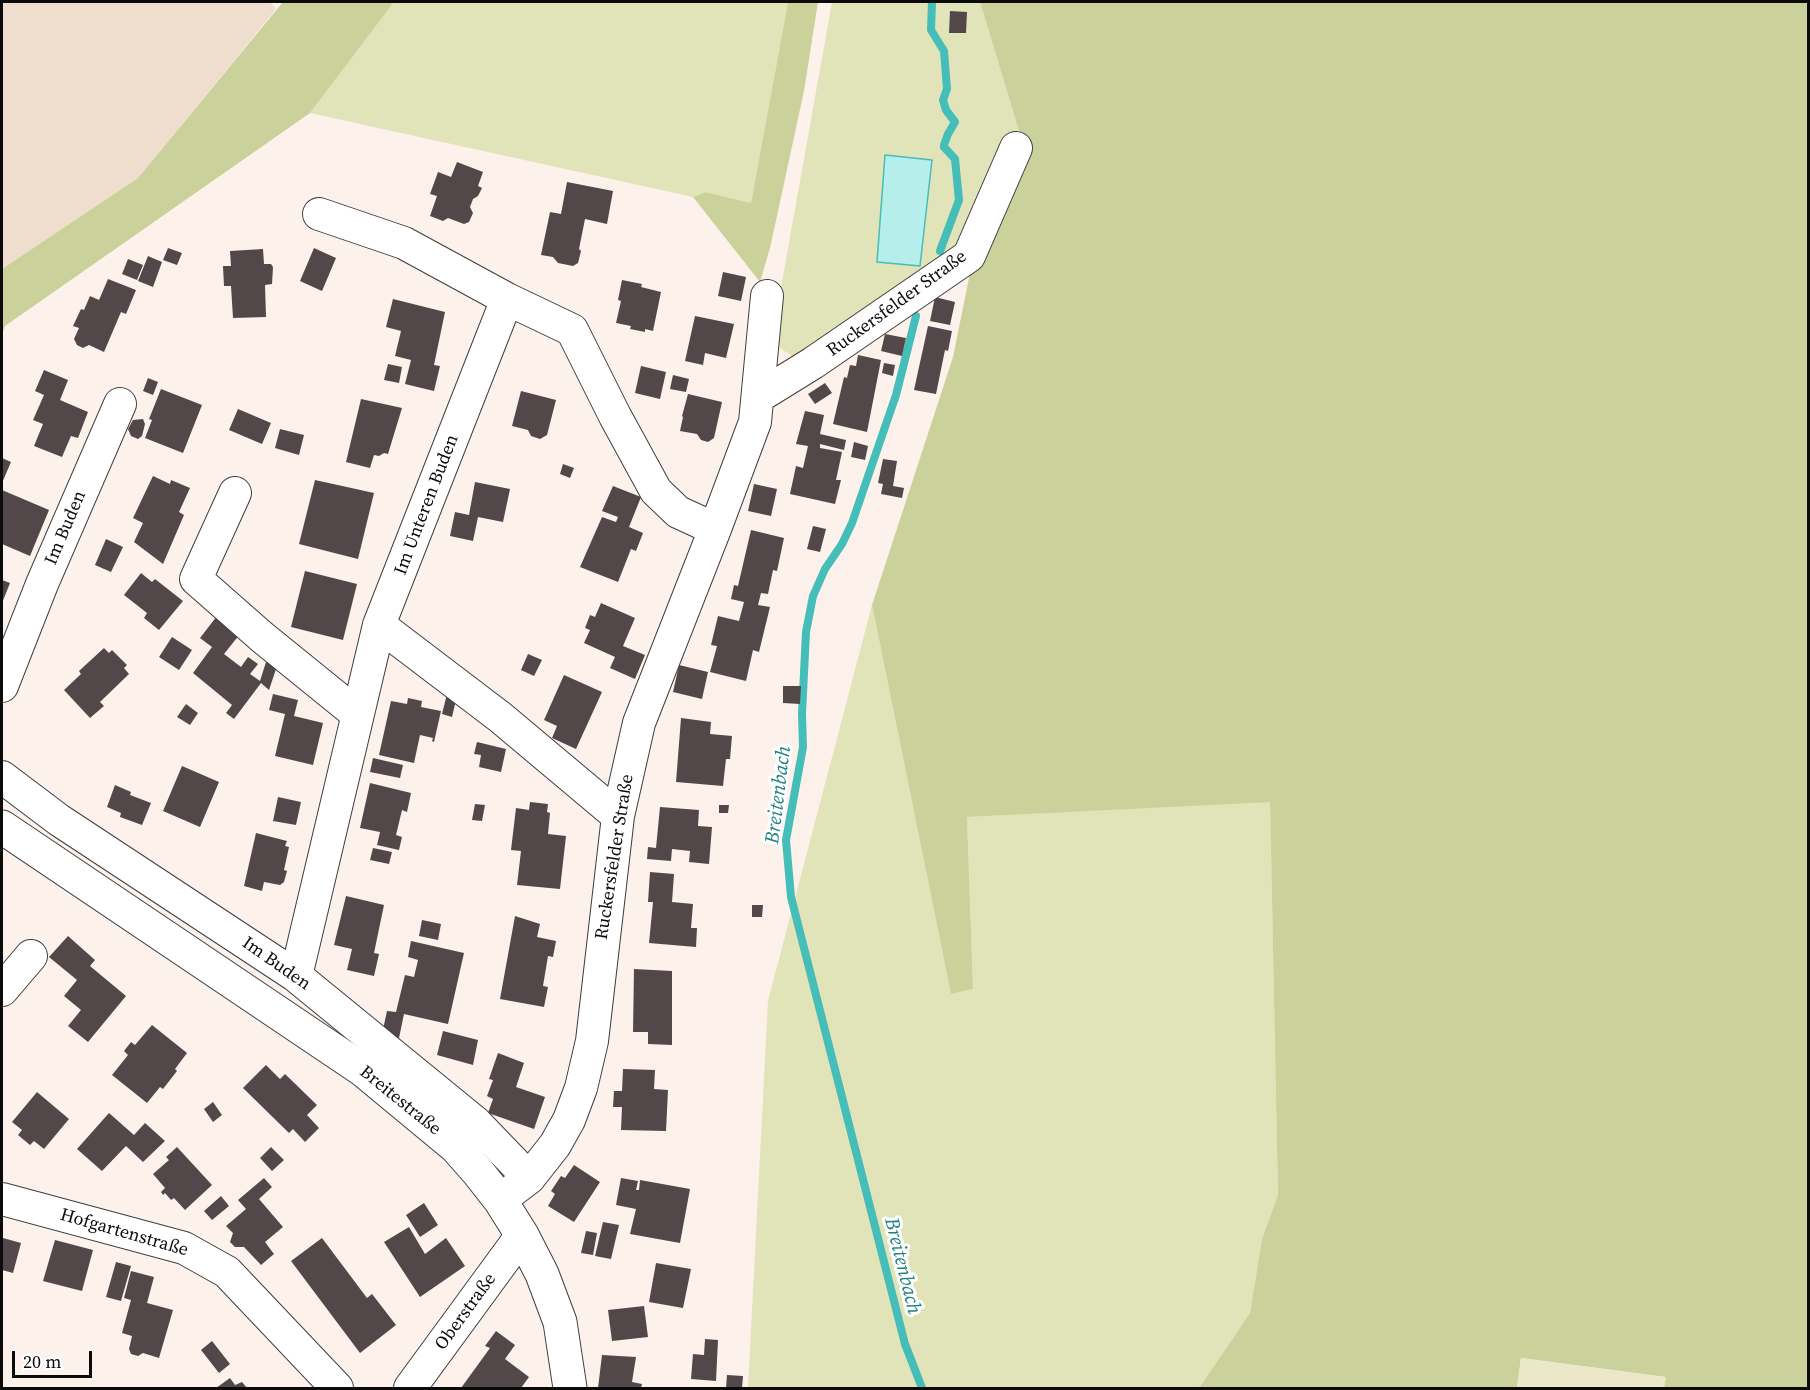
<!DOCTYPE html>
<html>
<head>
<meta charset="utf-8">
<style>
	body { margin:0 }
	#map { position:relative; width:1810px; height:1390px; overflow:hidden; background:#fdf1eb; font-family:"Source Serif 4",serif }
	canvas { display:block }
	.frame { position:absolute; inset:0; border:3px solid #0b0b0b; pointer-events:none }
	.scale { position:absolute; left:12px; top:1351px; width:80px; height:27px; box-sizing:border-box; border:3px solid #0b0b0b; border-top:0; padding-left:8px; font-size:18px; line-height:21px; white-space:nowrap; color:#0b0b0b; -webkit-text-stroke:4px #fff; paint-order:stroke }
</style>
</head>
<body>
<div id="map">
<canvas width="1810" height="1390"></canvas>
<div class="frame"></div>
<div class="scale">20 m</div>
</div>
<script>
const context = document.querySelector('canvas').getContext('2d');
context.lineJoin = 'round';
function paint(path, color) {
  context.fillStyle = color;
  context.fill(path, 'evenodd');
}
function shape(rows) {
  const path = new Path2D();
  for (const r of rows) {
    path.moveTo(r[0], r[1]);
    for (let i = 2; i < r.length; i += 2) path.lineTo(r[i], r[i + 1]);
  }
  return path;
}
function stroke(path, color, width, dash) {
  context.strokeStyle = color;
  context.lineWidth = width;
  context.lineCap = dash ? 'butt' : 'round';
  context.setLineDash(dash || []);
  context.stroke(path);
}
function drawText(font, color, halo, rows, align = 'center') {
  context.font = font + ' "Source Serif 4",serif';
  context.lineWidth = 6;
  context.setLineDash([]);
  context.textBaseline = 'middle';
  context.strokeStyle = halo;
  context.fillStyle = color;
  for (const [text, x, y, turn = 0] of rows) {
    context.save();
    context.translate(x, y);
    context.rotate((+turn || 0) * Math.PI / 180);
    context.textAlign = isNaN(turn) ? turn : align;
    if (halo) context.strokeText(text, 0, 0);
    context.fillText(text, 0, 0);
    context.restore();
  }
}
const farmland = shape([
	[2,2,270,2,276,9,138,178,2,269]
]);
const green = shape([
	[394,2,788,2,751,203,706,192,693,197,310,113],
	[832,2,980,2,1022,141,965,254,793,357,780,348,775,321],
	[872,605,951,994,973,989,967,817,1270,801,1278,1195,1262,1239,1250,1313,1199,1388,748,1388,768,1001]
]);
const forest = shape([
	[283,2,394,2,310,113,5,326,2,334,2,269,138,178],
	[788,2,818,2,804,91,770,248,760,282,693,197,706,192,751,203],
	[980,2,1808,2,1808,1388,1664,1388,1665,1377,1521,1358,1517,1388,1199,1388,1250,1313,1262,1239,1278,1195,1270,802,967,817,973,989,951,994,872,605,953,357,972,263,1022,141]
]);
const pitch = shape([
	[1521,1358,1666,1377,1664,1388,1517,1388]
]);
const water = shape([
	[885,155,932,160,920,266,877,262,885,155]
]);
const stream = shape([
	[932,2,931,30,944,51,947,89,943,100,946,110,955,122,948,134,944,145],
	[940,251,959,200,955,159,944,147],
	[916,316,896,395,852,523,842,544,825,569,813,596,806,632,802,714,803,747,786,840,791,897,905,1344,922,1388]
]);
const building = shape([
	[950,11,967,12,966,33,949,33],
	[457,162,483,172,478,186,482,188,478,196,473,199,470,207,473,213,469,222,464,224,448,218,443,221,430,216,437,196,430,194,438,172,451,177],
	[567,182,613,191,607,224,585,219,579,249,581,251,578,263,573,266,558,263,553,257,541,255,550,212,561,214],
	[168,248,182,253,177,265,163,260],
	[314,248,336,258,322,291,300,281],
	[263,249,264,264,271,264,273,267,272,284,265,285,266,317,233,318,231,286,224,286,223,266,231,266,230,251],
	[148,256,162,262,153,287,138,281],
	[128,259,143,265,137,280,122,274],
	[723,272,746,277,741,301,718,296],
	[108,279,136,290,126,314,121,312,104,352,89,345,83,348,77,345,74,339,79,328,73,326,81,309,84,310,90,296,99,300],
	[622,280,642,284,641,287,661,292,653,331,645,329,645,332,630,329,631,326,616,323,621,301,618,300],
	[935,297,955,302,950,325,930,321],
	[393,299,445,312,434,365,440,366,434,391,405,384,411,360,395,356,401,331,386,327],
	[695,316,734,324,726,358,705,353,703,365,685,361],
	[928,326,952,331,948,351,945,350,936,394,914,390],
	[885,334,906,338,902,356,881,351],
	[858,355,881,360,867,432,833,424,844,377,847,378,850,365,856,366],
	[884,363,895,365,893,376,882,373],
	[388,364,402,367,399,383,384,380],
	[641,366,666,372,660,399,635,393],
	[44,370,68,380,60,400,88,412,78,438,71,436,62,457,34,446,43,424,33,420,44,395,35,391],
	[673,375,689,379,686,392,670,389],
	[148,378,158,382,153,395,143,391],
	[825,383,832,393,815,404,808,394],
	[161,389,202,405,183,453,145,438,152,420,149,419],
	[521,391,556,400,547,435,540,439,531,436,528,430,512,426],
	[688,394,722,402,714,438,708,442,701,440,697,434,680,431,683,417,682,416],
	[361,399,402,408,388,454,384,453,379,456,374,455,370,468,346,462],
	[238,409,271,423,262,444,229,430],
	[805,411,824,415,820,434,846,440,844,450,820,444,820,448,842,452,836,480,841,480,835,504,790,494,796,466,803,468,808,446,796,444],
	[143,419,145,424,142,436,138,439,131,436,128,429,133,420],
	[280,429,304,435,299,455,275,448],
	[854,442,868,446,865,460,851,457],
	[2,458,11,462,2,483],
	[883,459,897,461,893,486,904,488,902,498,881,494,883,484,878,483],
	[563,464,574,468,570,478,560,474],
	[153,476,170,484,171,480,190,488,179,512,184,515,163,564,134,542,143,523,133,518],
	[315,480,374,493,358,559,299,544],
	[475,482,510,489,503,522,478,517,473,541,450,536,455,512,469,515],
	[754,484,777,489,771,516,748,511],
	[613,486,641,497,629,527,643,533,636,551,631,549,618,582,580,567,602,517,616,522,618,517,602,511],
	[2,490,49,510,30,556,2,544],
	[813,526,826,529,820,552,807,549],
	[751,530,784,538,777,571,773,570,768,594,761,593,758,605,770,607,759,652,753,650,746,681,710,672,717,646,711,645,718,616,739,621,744,602,731,599,734,585,738,586],
	[106,539,123,547,111,572,95,565],
	[305,571,357,584,343,640,291,627],
	[141,573,152,582,155,579,183,601,159,630,144,618,147,613,124,595],
	[2,580,10,583,2,603],
	[601,603,635,618,623,646,645,655,635,679,610,668,615,657,584,643,590,630,585,628,590,615,595,617],
	[217,616,240,634,224,654,241,667,248,657,258,664,250,674,260,681,266,662,277,666,269,690,261,683,234,719,226,713,232,705,193,673,212,647,200,638],
	[172,637,192,650,179,670,159,657],
	[104,648,109,653,112,650,127,665,124,668,129,674,100,702,104,706,90,718,64,690,81,674,79,671],
	[528,654,542,660,534,676,521,670],
	[679,665,708,672,702,699,673,692],
	[564,675,602,692,576,749,552,738,557,726,544,720],
	[783,686,801,686,800,704,783,703],
	[273,694,298,700,294,716,323,723,313,765,275,756,285,714,269,710],
	[447,694,457,696,452,717,442,714],
	[408,698,422,701,421,707,441,711,434,742,432,741,433,738,420,735,414,763,379,755,391,701,407,704],
	[186,704,198,713,190,725,177,717],
	[681,718,711,722,710,734,732,736,730,759,726,759,723,786,676,782],
	[477,742,506,749,501,772,479,767,481,755,474,754],
	[373,758,403,765,400,778,370,772],
	[182,766,219,782,200,827,163,811],
	[370,783,411,793,407,812,402,810,396,835,402,837,399,850,377,845,380,832,360,828],
	[115,785,131,792,130,795,151,803,142,825,120,817,121,813,107,807],
	[278,797,301,802,296,825,273,821],
	[530,802,548,804,547,812,550,813,548,834,566,836,560,889,517,885,521,851,511,850,516,808,529,810],
	[475,804,485,805,482,821,472,820],
	[719,805,729,805,728,813,719,813],
	[660,807,699,810,698,826,712,827,709,864,689,862,690,851,672,849,671,861,647,859,648,847,656,848],
	[256,833,287,841,285,846,289,847,284,870,287,871,284,882,280,885,264,882,262,891,244,886],
	[373,848,392,852,389,864,370,860],
	[650,872,674,874,672,902,693,904,691,928,697,928,696,947,649,943,653,902,648,902],
	[346,896,384,905,374,953,379,954,374,976,347,970,352,949,334,945],
	[752,905,763,905,762,917,752,917],
	[515,916,540,924,537,937,556,941,553,957,548,956,543,986,548,987,544,1007,500,999],
	[422,920,441,924,438,940,419,936],
	[68,936,95,960,90,966,126,996,88,1042,68,1026,81,1010,64,996,77,980,49,957],
	[411,941,464,953,448,1024,404,1014,399,1038,382,1034,387,1011,396,1012,405,975,414,977,418,960,408,957],
	[634,969,672,971,672,1045,648,1044,648,1032,633,1032],
	[152,1025,187,1053,175,1069,177,1071,163,1089,160,1087,147,1103,112,1075,128,1055,124,1051,131,1042,135,1045],
	[443,1031,478,1040,473,1065,437,1055],
	[498,1053,524,1063,516,1087,545,1097,534,1129,488,1113,493,1099,487,1096,493,1080,489,1079],
	[266,1065,280,1079,285,1074,317,1105,307,1115,319,1128,305,1142,293,1129,289,1133,243,1088],
	[623,1069,655,1070,654,1089,668,1090,666,1131,621,1130,622,1107,613,1107,614,1091,622,1091],
	[37,1092,69,1119,44,1149,34,1141,30,1145,18,1135,22,1130,12,1122],
	[213,1102,222,1115,213,1122,204,1109],
	[109,1113,134,1135,145,1123,165,1141,143,1162,126,1146,102,1171,77,1149],
	[177,1147,212,1185,185,1210,174,1198,171,1200,165,1193,163,1195,161,1192,165,1188,153,1174,169,1160,166,1157],
	[271,1147,284,1160,272,1171,260,1158],
	[574,1165,600,1182,574,1222,548,1206,555,1194,551,1191,561,1176,565,1178],
	[264,1178,272,1187,259,1199,283,1227,265,1242,274,1254,261,1265,244,1247,235,1247,230,1242,233,1233,226,1226,246,1209,238,1200],
	[621,1178,638,1181,636,1190,639,1190,640,1180,690,1189,680,1243,630,1234,636,1209,616,1205],
	[221,1196,229,1206,212,1220,204,1211],
	[424,1203,438,1225,420,1237,406,1215],
	[603,1222,619,1225,611,1259,595,1256],
	[409,1227,425,1254,446,1238,465,1266,420,1297,384,1242],
	[586,1231,597,1233,593,1255,581,1253],
	[3,1238,21,1243,13,1273,2,1270,2,1241],
	[322,1238,367,1298,372,1294,396,1325,360,1353,291,1261],
	[55,1240,93,1250,82,1291,43,1281],
	[116,1262,131,1266,121,1301,106,1297],
	[656,1263,691,1269,683,1308,649,1302],
	[131,1271,154,1277,147,1303,173,1310,159,1358,143,1353,138,1356,131,1354,129,1349,132,1336,122,1333,131,1300,124,1298],
	[644,1306,648,1337,612,1341,608,1310],
	[496,1331,515,1345,505,1359,529,1377,521,1388,461,1388,490,1348,485,1346],
	[705,1339,718,1340,716,1381,691,1379,693,1354,704,1355],
	[212,1341,230,1364,219,1373,201,1350],
	[602,1355,636,1357,632,1382,642,1384,641,1388,598,1388],
	[727,1375,743,1376,742,1388,726,1388],
	[230,1378,235,1385,242,1382,247,1388,216,1388]
]);
const minor = shape([
	[319,214,404,243,507,299],
	[758,397,813,363,969,256,1016,148],
	[235,493,196,579,262,637,357,714],
	[379,625,500,717,618,816],
	[2,686,42,584,120,404],
	[2,777,59,820,296,976,476,1123,529,1178],
	[296,976,379,625,507,299,572,330,615,416,656,491,678,512,715,529],
	[2,990,31,956],
	[2,1199,184,1248,227,1272,337,1388],
	[500,1200,529,1178,555,1145,569,1120,581,1088,592,1041,618,816,639,723,715,529,755,422,767,296],
	[410,1388,522,1235]
]);
const tertiary = shape([
	[2,827,363,1070,456,1147,478,1172,500,1200,522,1235,542,1274,560,1322,570,1388]
]);
const streetNames = [
	["Ruckersfelder Straße",897,304,-36],
	["Im Unteren Buden",427,505,-69],
	["Im Buden",66,528,-67],
	["Ruckersfelder Straße",615,857,-81],
	["Im Buden",276,964,35],
	["Breitestraße",400,1101,39],
	["Hofgartenstraße",124,1233,16],
	["Oberstraße",466,1312,-54]
];
const waterNames = [
	["Breitenbach",779,795,-83],
	["Breitenbach",902,1266,76]
];
paint(farmland, '#efdece');
paint(green, '#e1e3b9');
paint(forest, '#cbd19a');
paint(pitch, '#ebe8ca');
paint(water, '#b5eeea');
stroke(water, '#45bdb8', 1.5);
stroke(stream, '#45bdb8', 8);
paint(building, '#524849');
stroke(minor, '#3e3e3e', 34);
stroke(tertiary, '#3e3e3e', 35);
stroke(minor, '#fff', 32);
stroke(tertiary, '#fff', 33);
drawText('18px', '#0b0b0b', '#fff', streetNames);
drawText('italic 20px', '#228181', '#fff', waterNames);
</script>
</body>
</html>
